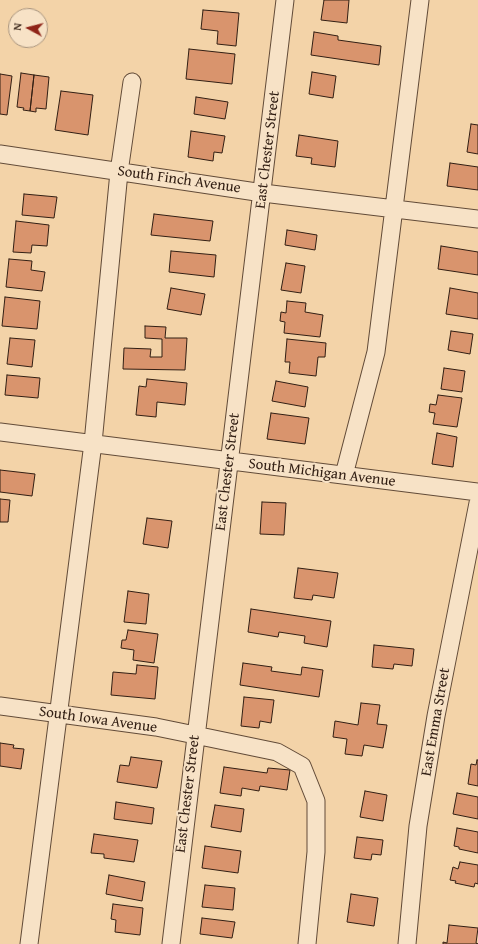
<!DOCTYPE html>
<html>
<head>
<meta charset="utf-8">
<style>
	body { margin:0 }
	#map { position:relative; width:478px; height:944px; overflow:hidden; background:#f3d3a8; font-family:"Gentium Book Plus",serif }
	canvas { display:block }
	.north { position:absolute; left:8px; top:8px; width:40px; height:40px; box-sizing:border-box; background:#f7e2c6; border:1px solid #a8947e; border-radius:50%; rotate:277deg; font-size:11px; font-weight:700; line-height:16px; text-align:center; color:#311e13 }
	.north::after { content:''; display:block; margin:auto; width:14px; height:18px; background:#8f2418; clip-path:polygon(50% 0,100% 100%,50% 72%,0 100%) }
</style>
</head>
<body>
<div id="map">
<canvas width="478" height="944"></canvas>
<div class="north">N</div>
</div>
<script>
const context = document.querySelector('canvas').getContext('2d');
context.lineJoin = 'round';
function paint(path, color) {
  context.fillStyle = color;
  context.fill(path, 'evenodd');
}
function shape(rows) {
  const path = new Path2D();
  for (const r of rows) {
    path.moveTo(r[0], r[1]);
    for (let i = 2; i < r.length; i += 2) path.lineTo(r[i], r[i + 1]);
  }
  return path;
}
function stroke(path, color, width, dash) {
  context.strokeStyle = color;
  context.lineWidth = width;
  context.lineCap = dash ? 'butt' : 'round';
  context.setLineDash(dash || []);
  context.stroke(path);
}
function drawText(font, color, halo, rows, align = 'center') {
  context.font = font + ' "Gentium Book Plus",serif';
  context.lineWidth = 4;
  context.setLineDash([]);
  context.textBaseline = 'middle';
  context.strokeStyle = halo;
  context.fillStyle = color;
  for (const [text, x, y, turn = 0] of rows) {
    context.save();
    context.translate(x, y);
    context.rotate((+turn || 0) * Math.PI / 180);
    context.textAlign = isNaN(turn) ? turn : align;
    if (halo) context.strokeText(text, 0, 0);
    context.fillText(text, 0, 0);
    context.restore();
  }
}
const building = shape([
	[324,0,349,0,347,23,321,20,324,0],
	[203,10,239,13,236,46,217,44,218,31,201,29,203,10],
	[314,32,338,36,338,40,381,46,379,65,311,55,314,32],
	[189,49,235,54,232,84,186,79,189,49],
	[312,72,336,76,333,98,309,94,312,72],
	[21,73,34,75,30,111,23,110,24,108,17,107,21,73],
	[0,74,12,76,7,115,0,114,0,74],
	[34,75,49,77,46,109,36,108,36,112,30,111,34,75],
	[61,91,93,95,88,135,55,130,61,91],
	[196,97,228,102,225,119,194,114,196,97],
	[471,124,478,125,478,154,467,152,471,124],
	[191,131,225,136,222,153,214,152,213,161,188,157,191,131],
	[299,135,338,141,335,167,311,164,312,158,296,156,299,135],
	[450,163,478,167,478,190,447,186,450,163],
	[24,194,57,197,54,218,22,215,24,194],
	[154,214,213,221,210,241,151,235,154,214],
	[16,221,49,225,47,246,32,245,31,253,13,252,16,221],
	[287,230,317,235,315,250,285,245,287,230],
	[441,246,478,252,478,275,438,269,441,246],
	[171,251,216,255,214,277,169,272,171,251],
	[9,259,32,261,31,270,45,272,42,291,6,287,9,259],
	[286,263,305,266,301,293,281,290,286,263],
	[171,288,205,294,201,315,167,309,171,288],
	[450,288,478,293,478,319,446,314,450,288],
	[5,297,40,301,37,329,2,326,5,297],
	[287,301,306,303,305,312,323,315,320,337,284,333,285,322,280,321,281,312,286,313,287,301],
	[145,326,166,327,165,338,187,338,185,370,123,369,124,348,151,349,150,357,162,357,162,339,145,338,145,326],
	[451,331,473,334,470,354,448,350,451,331],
	[10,338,35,340,32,367,7,364,10,338],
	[287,339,326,343,325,357,318,357,316,376,289,373,290,362,285,362,287,339],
	[444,368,465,371,462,392,441,389,444,368],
	[7,375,40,378,38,398,5,395,7,375],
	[147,379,187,383,185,405,157,402,156,417,136,415,139,386,146,387,147,379],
	[276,381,308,387,305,407,272,401,276,381],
	[438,395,462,398,457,427,433,424,435,413,429,412,430,404,436,405,438,395],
	[271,413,309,418,305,444,267,439,271,413],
	[437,433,457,437,453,467,432,464,437,433],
	[0,470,35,474,32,496,0,492,0,470],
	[0,499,10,500,8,522,0,522,0,499],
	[262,502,286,503,284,535,260,534,262,502],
	[147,518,172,521,168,548,143,544,147,518],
	[298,568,338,573,334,598,313,595,312,600,294,598,298,568],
	[128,591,149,594,146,624,124,622,128,591],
	[251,609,331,621,327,647,304,643,305,636,279,632,278,637,248,632,251,609],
	[128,630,158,634,154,663,133,660,134,650,121,648,122,640,126,640,128,630],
	[374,645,414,649,412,666,394,664,393,669,372,667,374,645],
	[243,663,272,667,271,671,301,675,302,667,323,670,319,697,240,685,243,663],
	[137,665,158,667,155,699,111,695,113,672,136,674,137,665],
	[244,697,274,700,271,723,260,721,259,728,241,726,244,697],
	[361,703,380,705,377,724,387,725,383,748,364,745,362,756,345,754,347,739,333,737,335,721,358,725,361,703],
	[0,743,14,745,13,748,24,749,21,769,0,766,0,743],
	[131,757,162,761,157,788,117,782,120,765,129,766,131,757],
	[477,760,478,760,478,786,468,784,471,764,476,765,477,760],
	[224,767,267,773,268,768,290,770,287,790,260,786,259,791,242,788,241,796,220,793,224,767],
	[365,791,387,795,383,821,360,817,365,791],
	[457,793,478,797,478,819,453,814,457,793],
	[116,802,154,808,152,824,114,819,116,802],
	[215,805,244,809,241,832,211,827,215,805],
	[457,828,478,832,478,853,459,849,459,847,454,846,457,828],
	[94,834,138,840,134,862,104,858,104,854,91,853,94,834],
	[357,837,383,840,381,855,372,854,371,860,354,858,357,837],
	[205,846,241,851,238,873,202,868,205,846],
	[460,862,478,865,478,884,475,883,474,887,455,883,456,881,450,880,453,867,458,869,460,862],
	[109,875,145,882,142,901,106,894,109,875],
	[205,885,235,888,233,910,202,907,205,885],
	[351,894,378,898,374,926,347,922,351,894],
	[113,904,143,908,140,935,115,932,116,920,111,919,113,904],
	[202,918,235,922,232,938,200,934,202,918],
	[449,925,478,928,476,943,478,944,443,944,443,942,447,943,449,925]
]);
const minor = shape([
	[0,154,263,193,478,219],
	[0,432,478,492],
	[344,475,376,352,420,0],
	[0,706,156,727,195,735,277,752,302,766,316,801,316,852,307,944],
	[29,944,93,443,119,172,132,82],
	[171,944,285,0],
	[407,944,418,826,436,716,478,503]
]);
const streetNames = [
	["East Chester Street",268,150,-83],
	["South Finch Avenue",179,180,8],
	["East Chester Street",228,472,-83],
	["South Michigan Avenue",322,473,7],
	["South Iowa Avenue",98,720,8],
	["East Emma Street",436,722,-80],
	["East Chester Street",188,794,-83]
];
paint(building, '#d9946d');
stroke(building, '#311e13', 1);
stroke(minor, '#624b38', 19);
stroke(minor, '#f7e2c6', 17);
drawText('15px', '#311e13', '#f7e2c6', streetNames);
</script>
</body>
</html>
